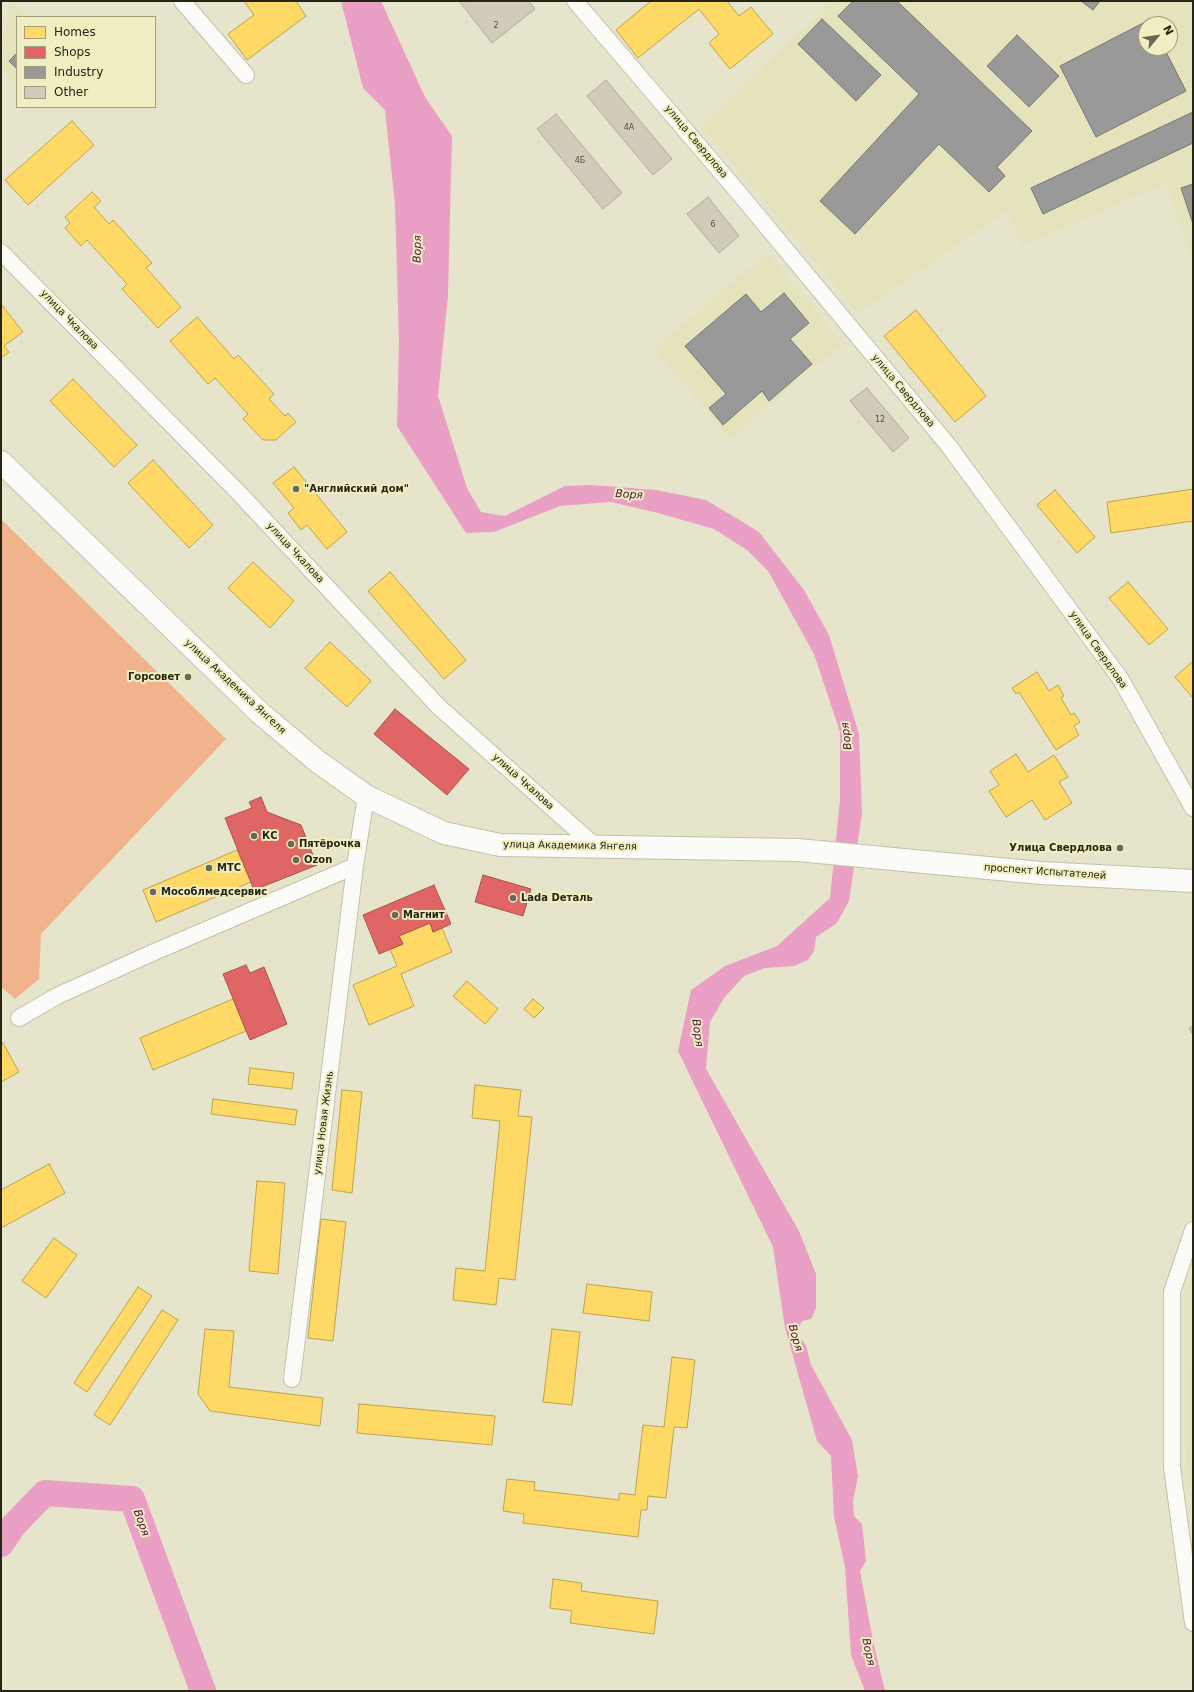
<!DOCTYPE html>
<html>
<head>
<meta charset="utf-8">
<style>
	body { margin:0 }
	#map { position:relative; width:1194px; height:1692px; overflow:hidden; background:#e6e5cc; font-family:"DejaVu Sans",sans-serif }
	canvas { display:block }
	.frame { position:absolute; inset:0; border:2px solid #262514; pointer-events:none }
	.legend { position:absolute; left:16px; top:16px; width:140px; height:92px; box-sizing:border-box; background:#f1eec2; border:1px solid #a09e7c; margin:0; padding:5px 7px; list-style:none; font-size:12px; color:#262514 }
	.legend li { display:flex; align-items:center; gap:8px; height:20px }
	.legend b { width:20px; border:1px solid #a09e7c }
	.north { position:absolute; left:1138px; top:16px; width:40px; height:40px; box-sizing:border-box; background:#f1eec2; border:1px solid #a09e7c; border-radius:50%; rotate:61deg; font-size:11px; font-weight:700; line-height:16px; text-align:center; color:#262514 }
	.north::after { content:''; display:block; margin:auto; width:14px; height:18px; background:#696854; clip-path:polygon(50% 0,100% 100%,50% 72%,0 100%) }
</style>
</head>
<body>
<div id="map">
<canvas width="1194" height="1692"></canvas>
<div class="frame"></div>
<ul class="legend">
<li><b style="height:11px;background:#ffd966"></b>Homes</li>
<li><b style="height:11px;background:#e06666"></b>Shops</li>
<li><b style="height:11px;background:#999"></b>Industry</li>
<li><b style="height:11px;background:#d0ccb9"></b>Other</li>
</ul>
<div class="north">N</div>
</div>
<script>
const context = document.querySelector('canvas').getContext('2d');
context.lineJoin = 'round';
function paint(path, color) {
  context.fillStyle = color;
  context.fill(path, 'evenodd');
}
function shape(rows) {
  const path = new Path2D();
  for (const r of rows) {
    path.moveTo(r[0], r[1]);
    for (let i = 2; i < r.length; i += 2) path.lineTo(r[i], r[i + 1]);
  }
  return path;
}
function stroke(path, color, width, dash) {
  context.strokeStyle = color;
  context.lineWidth = width;
  context.lineCap = dash ? 'butt' : 'round';
  context.setLineDash(dash || []);
  context.stroke(path);
}
function drawText(font, color, halo, rows, align = 'center') {
  context.font = font + ' "DejaVu Sans",sans-serif';
  context.lineWidth = 4;
  context.setLineDash([]);
  context.textBaseline = 'middle';
  context.strokeStyle = halo;
  context.fillStyle = color;
  for (const [text, x, y, turn = 0] of rows) {
    context.save();
    context.translate(x, y);
    context.rotate((+turn || 0) * Math.PI / 180);
    context.textAlign = isNaN(turn) ? turn : align;
    if (halo) context.strokeText(text, 0, 0);
    context.fillText(text, 0, 0);
    context.restore();
  }
}
const built = shape([
	[10,1,26,17,17,17,17,84,1,68],
	[834,1,1193,1,1193,264,1167,183,1021,246,1008,210,858,313,701,125],
	[1146,24,1170,24,1170,48,1146,48],
	[767,253,843,343,730,439,654,349],
	[1193,1275,1193,1517,1186,1467,1185,1292]
]);
const forest = shape([
	[1,519,226,739,41,934,39,979,15,999,1,987]
]);
const water = shape([
	[341,1,381,1,425,97,452,136,448,295,438,396,467,488,481,512,505,516,565,486,591,485,656,490,706,500,759,532,804,590,829,635,859,734,862,813,849,901,837,923,816,937,814,951,808,960,794,966,765,968,744,976,724,998,710,1022,706,1069,799,1231,816,1274,816,1308,811,1319,802,1321,796,1333,806,1345,811,1365,852,1440,858,1476,853,1501,854,1516,862,1524,866,1561,860,1571,873,1641,885,1691,865,1691,851,1655,845,1567,834,1517,831,1456,817,1441,785,1328,773,1247,678,1051,691,990,725,966,777,946,830,898,840,800,840,732,814,654,768,571,747,550,714,529,658,513,611,502,560,506,494,532,466,533,397,426,399,341,395,204,385,110,363,88]
]);
const homes = shape([
	[244,1,296,1,306,16,247,60,228,34,254,15,244,1],
	[651,1,727,1,739,16,751,7,773,34,730,69,709,43,719,34,699,9,638,58,616,30,651,1],
	[72,121,94,145,28,205,5,180,72,121],
	[92,192,101,201,94,207,109,224,113,220,152,263,146,268,181,307,158,328,122,289,127,284,87,240,81,246,65,228,70,223,65,217,92,192],
	[1,304,23,332,4,346,9,352,1,358,1,304],
	[916,310,986,396,955,422,884,336,916,310],
	[197,317,234,359,238,355,274,394,269,399,285,416,288,413,296,422,276,440,263,440,243,419,248,414,215,378,208,384,170,341,197,317],
	[73,379,137,445,114,467,50,401,73,379],
	[153,460,213,525,189,548,128,483,153,460],
	[294,467,347,532,327,549,307,525,301,530,288,513,294,508,273,483,294,467],
	[1193,489,1193,521,1111,533,1107,502,1193,489],
	[1055,490,1095,537,1077,553,1037,505,1055,490],
	[253,562,294,601,270,628,228,588,253,562],
	[390,572,466,660,444,679,368,591,390,572],
	[1128,582,1168,629,1149,645,1109,598,1128,582],
	[330,642,371,681,347,707,305,668,330,642],
	[1193,661,1193,698,1175,677,1193,661],
	[1037,672,1049,691,1058,685,1064,696,1061,698,1071,715,1074,713,1080,722,1074,726,1079,735,1056,750,1019,692,1016,694,1012,688,1037,672],
	[1016,754,1028,772,1054,755,1068,777,1059,782,1072,803,1045,820,1032,800,1006,817,989,791,999,785,990,771,1016,754],
	[237,850,251,882,156,922,143,890,237,850],
	[430,923,433,932,442,928,452,952,401,974,414,1006,369,1025,353,985,397,966,390,949,403,944,399,936,430,923],
	[467,981,498,1009,485,1024,453,996,467,981],
	[233,999,246,1031,153,1070,140,1038,233,999],
	[533,999,544,1008,534,1018,524,1009,533,999],
	[3,1043,19,1072,1,1082,1,1044,3,1043],
	[250,1068,294,1073,292,1089,248,1084,250,1068],
	[475,1085,521,1090,518,1116,532,1117,515,1280,499,1278,496,1305,453,1300,456,1268,485,1271,500,1121,472,1118,475,1085],
	[342,1090,362,1092,352,1193,332,1190,342,1090],
	[213,1099,297,1110,295,1125,211,1114,213,1099],
	[49,1164,65,1193,1,1228,1,1190,49,1164],
	[257,1181,285,1183,278,1274,249,1271,257,1181],
	[321,1219,346,1222,333,1341,308,1338,321,1219],
	[54,1238,77,1255,46,1298,22,1281,54,1238],
	[587,1284,652,1292,649,1321,583,1313,587,1284],
	[138,1287,152,1296,87,1392,74,1383,138,1287],
	[162,1310,178,1320,110,1425,94,1415,162,1310],
	[205,1329,234,1331,229,1387,323,1398,320,1426,210,1411,198,1394,205,1329],
	[552,1329,580,1332,572,1405,543,1402,552,1329],
	[672,1357,695,1360,687,1428,674,1427,666,1498,648,1496,647,1510,641,1510,638,1537,523,1523,524,1514,503,1511,507,1479,535,1482,534,1490,619,1500,619,1493,635,1495,643,1425,664,1427,672,1357],
	[359,1404,495,1416,492,1445,357,1433,359,1404],
	[553,1579,582,1583,581,1591,658,1601,654,1634,570,1623,572,1611,550,1608,553,1579]
]);
const shops = shape([
	[395,709,469,769,447,795,374,734,395,709],
	[261,797,267,812,301,825,317,865,254,890,225,818,252,808,249,802,261,797],
	[483,875,531,889,523,916,475,902,483,875],
	[434,885,451,924,433,932,430,923,399,936,403,944,379,954,363,915,434,885],
	[246,965,250,973,264,967,287,1024,250,1040,223,974,246,965]
]);
const industry = shape([
	[853,1,897,1,1032,131,997,167,1005,176,989,192,939,144,855,234,820,201,919,94,838,16,853,1],
	[1081,1,1100,1,1093,10,1081,1],
	[822,19,881,75,856,101,798,44,822,19],
	[1149,20,1151,24,1146,24,1146,48,1164,48,1186,91,1096,137,1060,66,1149,20],
	[1017,35,1059,76,1029,107,987,66,1017,35],
	[17,53,17,69,9,61,17,53],
	[1193,112,1193,143,1043,214,1031,188,1193,112],
	[1193,184,1193,224,1181,188,1193,184],
	[784,293,809,323,790,339,812,364,769,401,762,391,723,425,709,408,726,394,685,346,746,294,761,312,784,293]
]);
const river = shape([
	[1,1544,13,1526,45,1493,132,1499,203,1691]
]);
const building = shape([
	[459,1,529,1,535,9,492,43,459,1],
	[606,80,672,159,653,175,587,96,606,80],
	[556,114,622,193,603,209,537,129,556,114],
	[708,197,739,236,719,253,687,214,708,197],
	[867,388,909,438,893,452,850,401,867,388],
	[1193,1026,1193,1035,1189,1028,1193,1026]
]);
const street = shape([
	[182,1,246,75],
	[575,1,738,192,948,445,1120,678,1193,808],
	[1,252,238,492,439,707,595,846],
	[19,1018,57,996,152,953,355,866,366,796],
	[1193,1230,1172,1292,1172,1467,1193,1623],
	[292,1379,355,866]
]);
const secondary = shape([
	[1,462,260,713,317,761,366,796,444,833,500,845,798,850,1041,873,1193,881]
]);
const markers = [
	[296,489,4,"#696854"],
	[188,677,4,"#696854"],
	[254,836,4,"#696854"],
	[291,844,4,"#696854"],
	[1120,848,4,"#696854"],
	[296,860,4,"#696854"],
	[209,868,4,"#696854"],
	[153,892,4,"#696854"],
	[513,898,4,"#696854"],
	[395,915,4,"#696854"]
];
const numberNames = [
	["2",496,26],
	["4А",629,128],
	["4Б",580,161],
	["6",713,225],
	["12",880,420]
];
const streetNames = [
	["улица Свердлова",696,142,50],
	["улица Чкалова",69,320,46],
	["улица Свердлова",903,391,50],
	["улица Чкалова",295,553,47],
	["улица Свердлова",1098,650,55],
	["улица Академика Янгеля",235,687,43],
	["улица Чкалова",523,782,42],
	["улица Академика Янгеля",570,846,1],
	["проспект Испытателей",1045,872,4],
	["улица Новая Жизнь",324,1123,-83]
];
const poiNames = [
	["\"Английский дом\"",304,489],
	["Горсовет",180,677,"right"],
	["КС",262,836],
	["Пятёрочка",299,844],
	["Улица Свердлова",1112,848,"right"],
	["Ozon",304,860],
	["МТС",217,868],
	["Мособлмедсервис",161,892],
	["Lada Dеталь",521,898],
	["Магнит",403,915]
];
const waterNames = [
	["Воря",418,249,-89],
	["Воря",629,495,4],
	["Воря",847,736,-97],
	["Воря",697,1033,82],
	["Воря",795,1338,74],
	["Воря",141,1523,70],
	["Воря",868,1652,78]
];
paint(built, '#e5e3bb');
paint(forest, '#f1b38c');
paint(water, '#ea9fc5');
paint(homes, '#ffd966');
stroke(homes, '#bea34d', 1);
paint(shops, '#e06666');
stroke(shops, '#a8524d', 1);
paint(industry, '#999');
stroke(industry, '#767671', 1);
stroke(river, '#ea9fc5', 26);
paint(building, '#d0ccb9');
stroke(building, '#afab98', 1);
stroke(street, '#c2c1ae', 18);
stroke(secondary, '#c2c1ae', 24);
stroke(street, '#fbfbf7', 16);
stroke(secondary, '#fbfbf7', 22);
for (const [x, y, r, color] of markers) {
  const dot = new Path2D();
  dot.arc(x, y, r, 0, 2 * Math.PI);
  context.fillStyle = color;
  context.fill(dot);
  stroke(dot, '#f1eec2', 1.5);
}
drawText('8px', '#504f3d', null, numberNames);
drawText('10px', '#262514', '#f1eec2', streetNames);
drawText('bold 10px', '#262514', '#f1eec2', poiNames, 'left');
drawText('italic 11px', '#4e0c39', '#f1eec2', waterNames);
</script>
</body>
</html>
